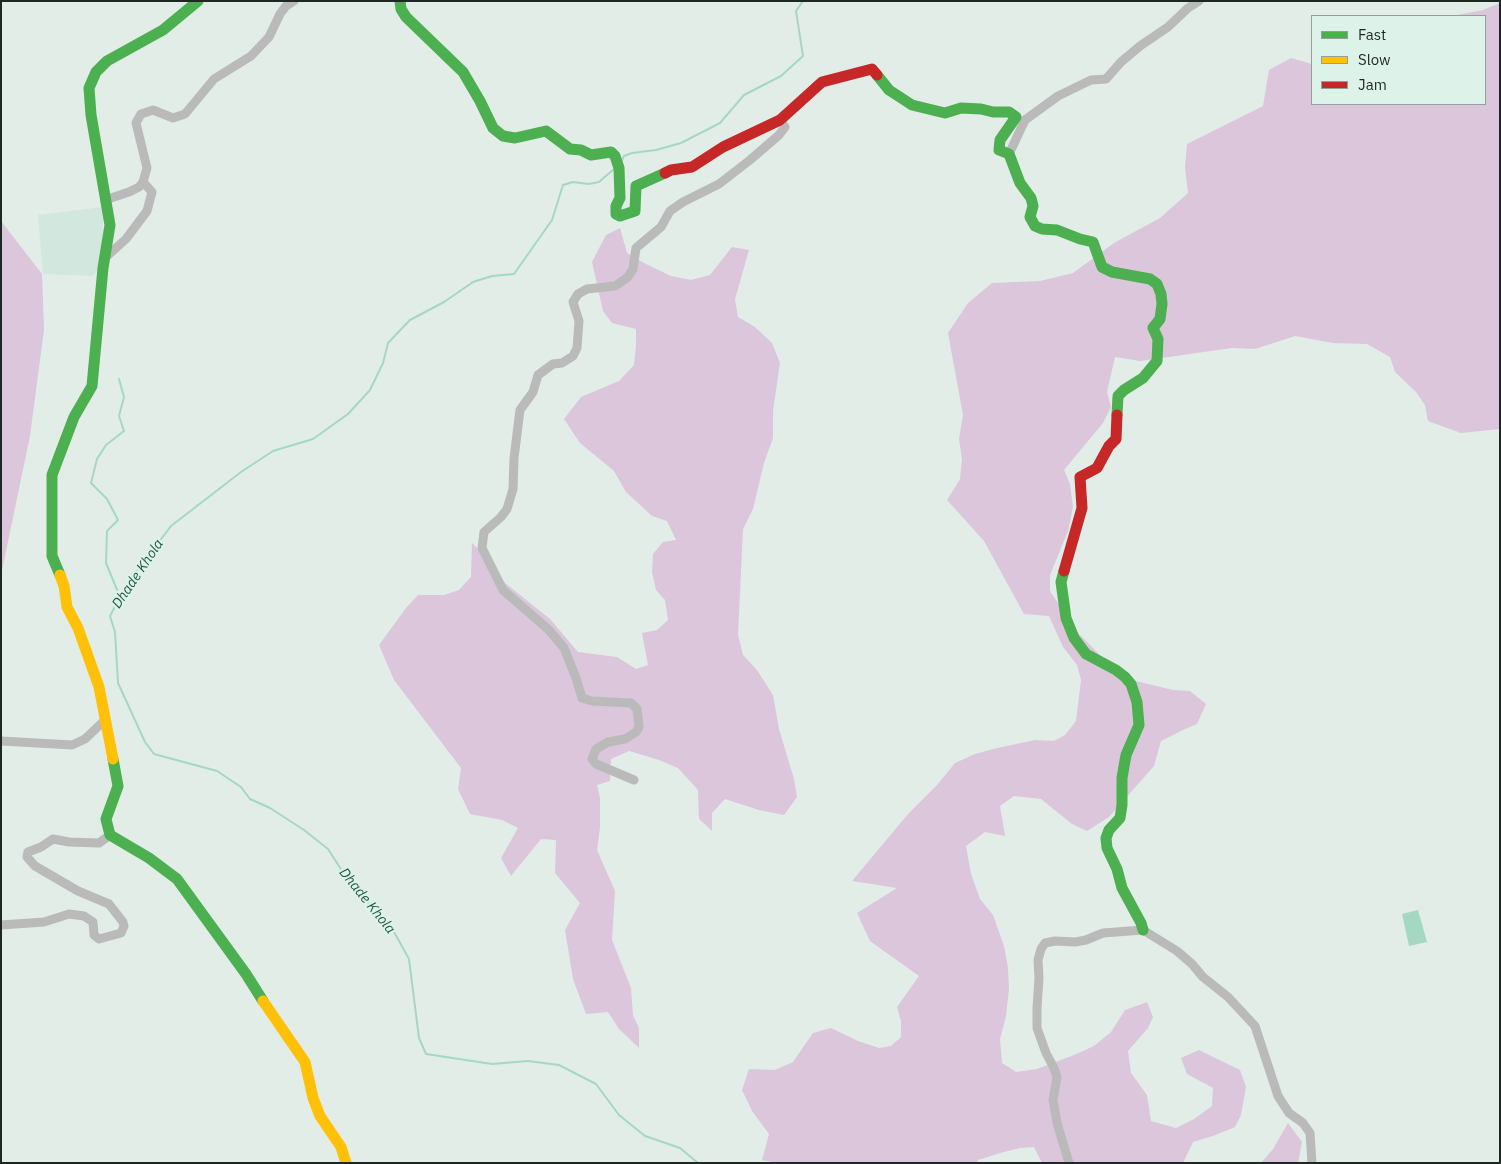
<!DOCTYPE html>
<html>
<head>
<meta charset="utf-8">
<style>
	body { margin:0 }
	#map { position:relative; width:1501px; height:1164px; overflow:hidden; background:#e2ede8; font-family:"IBM Plex Sans",sans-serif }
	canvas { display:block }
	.frame { position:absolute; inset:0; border:2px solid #1f2724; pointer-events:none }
	.legend { position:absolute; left:1311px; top:15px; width:175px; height:90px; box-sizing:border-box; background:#ddf2e8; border:1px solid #91a19a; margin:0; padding:6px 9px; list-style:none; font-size:15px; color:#1f2724 }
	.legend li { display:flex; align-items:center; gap:10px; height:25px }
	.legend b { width:25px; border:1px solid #91a19a }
</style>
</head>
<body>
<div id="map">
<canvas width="1501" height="1164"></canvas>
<div class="frame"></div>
<ul class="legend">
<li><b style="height:6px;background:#4caf50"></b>Fast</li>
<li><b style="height:6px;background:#ffc107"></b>Slow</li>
<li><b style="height:6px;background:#c62828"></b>Jam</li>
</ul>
</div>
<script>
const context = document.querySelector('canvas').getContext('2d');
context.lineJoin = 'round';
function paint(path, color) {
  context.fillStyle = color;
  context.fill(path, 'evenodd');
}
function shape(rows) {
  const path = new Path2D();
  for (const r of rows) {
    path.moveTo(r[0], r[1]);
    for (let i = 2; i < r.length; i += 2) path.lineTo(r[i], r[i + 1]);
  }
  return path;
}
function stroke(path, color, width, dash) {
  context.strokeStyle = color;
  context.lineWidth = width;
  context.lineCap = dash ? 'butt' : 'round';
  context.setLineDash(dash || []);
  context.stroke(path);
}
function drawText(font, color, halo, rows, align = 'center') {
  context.font = font + ' "IBM Plex Sans",sans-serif';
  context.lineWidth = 4.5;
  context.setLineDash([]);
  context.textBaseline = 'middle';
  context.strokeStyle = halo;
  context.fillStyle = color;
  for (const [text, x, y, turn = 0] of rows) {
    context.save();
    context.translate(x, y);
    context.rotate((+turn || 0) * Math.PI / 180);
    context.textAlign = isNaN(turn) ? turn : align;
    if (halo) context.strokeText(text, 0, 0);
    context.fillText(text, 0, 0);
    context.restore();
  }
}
const built = shape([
	[103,207,102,264,93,276,43,274,38,215]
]);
const forest = shape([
	[1500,3,1500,429,1461,433,1428,421,1425,405,1416,392,1395,372,1390,357,1367,344,1333,343,1295,336,1255,349,1232,348,1140,361,1115,357,1107,392,1111,407,1103,423,1064,470,1070,484,1073,507,1068,531,1050,575,1050,591,1079,634,1123,678,1173,690,1190,691,1206,704,1197,724,1183,730,1161,741,1154,766,1109,817,1087,831,1072,824,1041,799,1014,796,1000,806,1005,836,985,832,966,846,971,874,980,899,993,915,1004,946,1008,968,1009,989,1006,1016,1000,1039,1002,1063,1016,1072,1037,1069,1074,1055,1094,1046,1111,1032,1125,1010,1147,1002,1153,1017,1148,1028,1128,1051,1131,1073,1147,1095,1151,1121,1176,1128,1194,1119,1212,1106,1213,1088,1187,1074,1181,1058,1199,1050,1240,1070,1246,1087,1241,1115,1235,1127,1213,1136,1193,1142,1183,1163,1042,1163,1034,1147,1020,1148,1000,1153,978,1160,977,1163,778,1163,762,1160,769,1134,752,1111,742,1090,749,1069,775,1070,793,1062,813,1033,831,1028,858,1041,879,1048,891,1046,901,1037,901,1021,897,1007,919,976,870,941,857,913,897,888,852,881,908,814,937,785,955,763,975,754,993,749,1035,740,1054,741,1065,735,1076,721,1081,680,1077,665,1063,647,1049,616,1024,614,984,541,947,500,960,479,962,459,959,439,963,415,948,333,968,303,992,283,1040,281,1073,273,1114,243,1160,218,1188,193,1185,167,1187,144,1263,106,1269,70,1291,58,1312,64,1312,104,1485,104,1485,16,1452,16,1483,10],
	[1,221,42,274,44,330,30,436,1,575],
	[620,228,627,253,644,263,671,276,691,280,710,275,732,247,749,250,735,299,738,317,755,327,772,343,780,363,773,411,773,438,764,463,753,509,743,529,738,635,743,655,757,670,773,695,779,729,794,779,797,797,784,815,759,810,725,799,712,813,712,831,699,819,698,790,678,768,659,760,629,751,611,759,610,781,597,785,600,798,600,828,597,850,615,891,612,940,631,988,633,1015,639,1028,639,1048,619,1029,608,1012,586,1014,573,979,565,930,580,903,555,873,556,840,541,839,511,876,501,858,518,828,502,820,470,814,458,789,461,768,394,680,379,645,406,608,418,595,444,595,459,590,471,577,472,543,489,560,505,583,550,619,578,652,617,657,636,669,648,665,642,633,657,630,668,620,665,600,656,590,652,572,653,554,663,542,676,540,667,521,652,516,626,492,614,471,580,443,564,419,581,397,619,381,634,365,636,345,636,329,612,323,603,311,592,262,606,235],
	[1288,1123,1302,1142,1298,1163,1261,1163,1273,1149]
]);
const water = shape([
	[1418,910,1427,942,1409,946,1402,914]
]);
const stream = shape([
	[622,160,624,156,632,153,656,150,681,143,720,123,744,95,781,76,803,56,796,11,803,1],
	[614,169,599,182,589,184,573,182,563,185,552,220,514,274,492,276,473,282,444,302,410,320,388,343,383,363,370,390,348,414,313,439,273,451,241,472,171,526,139,568,120,597,110,616,115,632,118,683,145,742,154,754,217,771,241,787,250,799,270,808,304,830,328,849,346,877,394,932,409,959,419,1038,426,1054,492,1064,528,1061,559,1065,596,1084,619,1115,645,1136,680,1148,698,1163],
	[119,379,124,397,119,416,124,431,106,445,97,459,91,483,107,499,118,520,107,531,106,563,120,597]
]);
const street = shape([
	[1009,154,1025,120,1058,96,1091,80,1106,79,1121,62,1140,46,1168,27,1188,8,1199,1],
	[105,200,129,192,139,187,143,182,147,168,136,123,141,114,153,110,173,118,185,114,214,79,251,56,269,37,280,14,286,6,294,1],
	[106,257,126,239,147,211,152,192,143,182],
	[1,741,72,745,85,739,105,720],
	[634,780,596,764,592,759,596,749,608,742,625,739,636,732,639,727,637,709,631,703,592,701,582,698,576,678,564,648,549,630,503,590,482,548,484,532,501,517,507,509,513,489,514,458,520,410,533,392,538,375,553,364,562,363,573,356,577,348,579,321,573,302,578,294,587,289,615,286,628,277,633,269,636,248,661,227,670,211,683,202,719,184,750,160,779,135,785,127,780,120],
	[1,925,44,922,69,914,84,916,93,922,94,935,99,939,121,933,124,926,123,922,109,904,78,891,35,866,27,857,28,852,41,847,53,839,69,842,99,843,110,835],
	[1069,1163,1057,1123,1053,1100,1057,1077,1054,1068,1046,1053,1037,1028,1037,1008,1039,978,1038,960,1041,949,1045,943,1055,941,1075,942,1086,940,1103,933,1143,930,1177,951,1192,964,1203,977,1228,997,1255,1026,1278,1096,1289,1113,1303,1123,1310,1133,1312,1163]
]);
const fast = shape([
	[400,1,401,9,406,17,463,72,480,101,493,128,503,136,515,138,546,131,570,149,581,150,591,155,611,152,615,156,619,168,620,198,616,206,616,214,620,216,635,211,636,186,665,173],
	[877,75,889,90,912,105,945,113,961,108,981,109,993,112,1009,112,1016,117,1000,140,999,150,1009,154,1020,183,1031,198,1033,206,1030,217,1035,226,1042,229,1057,230,1080,239,1093,242,1102,267,1112,272,1150,279,1157,284,1161,294,1162,304,1160,319,1153,328,1158,339,1157,361,1143,378,1124,390,1118,396,1117,415],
	[1064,571,1061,582,1066,618,1074,638,1086,654,1116,670,1125,677,1131,684,1137,702,1139,725,1126,755,1122,778,1122,805,1120,818,1109,830,1106,838,1107,848,1117,869,1122,888,1141,923,1143,930],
	[60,575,52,556,52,475,74,417,92,386,103,268,110,225,91,115,89,88,96,72,107,61,163,30,198,1],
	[113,759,118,786,106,819,110,835,149,858,177,879,246,974,263,1001]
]);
const slow = shape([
	[60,575,64,586,67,607,78,628,99,687,113,759],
	[263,1001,305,1062,313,1098,320,1116,341,1147,346,1163]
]);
const jam = shape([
	[665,173,671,170,692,167,723,147,780,120,822,82,872,69,877,75],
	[1064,571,1082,508,1080,477,1097,468,1109,446,1116,439,1117,415]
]);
const waterNames = [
	["Dhade Khola",138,574,-56],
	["Dhade Khola",367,901,51]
];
paint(built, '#d2e7dd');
paint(forest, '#dbc6dc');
paint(water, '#a5d8c2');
stroke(stream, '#a5d8c2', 2);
stroke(street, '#bbbabb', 9);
stroke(fast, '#4caf50', 11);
stroke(slow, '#ffc107', 11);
stroke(jam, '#c62828', 11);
drawText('italic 14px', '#225743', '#ddf2e8', waterNames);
</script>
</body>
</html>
